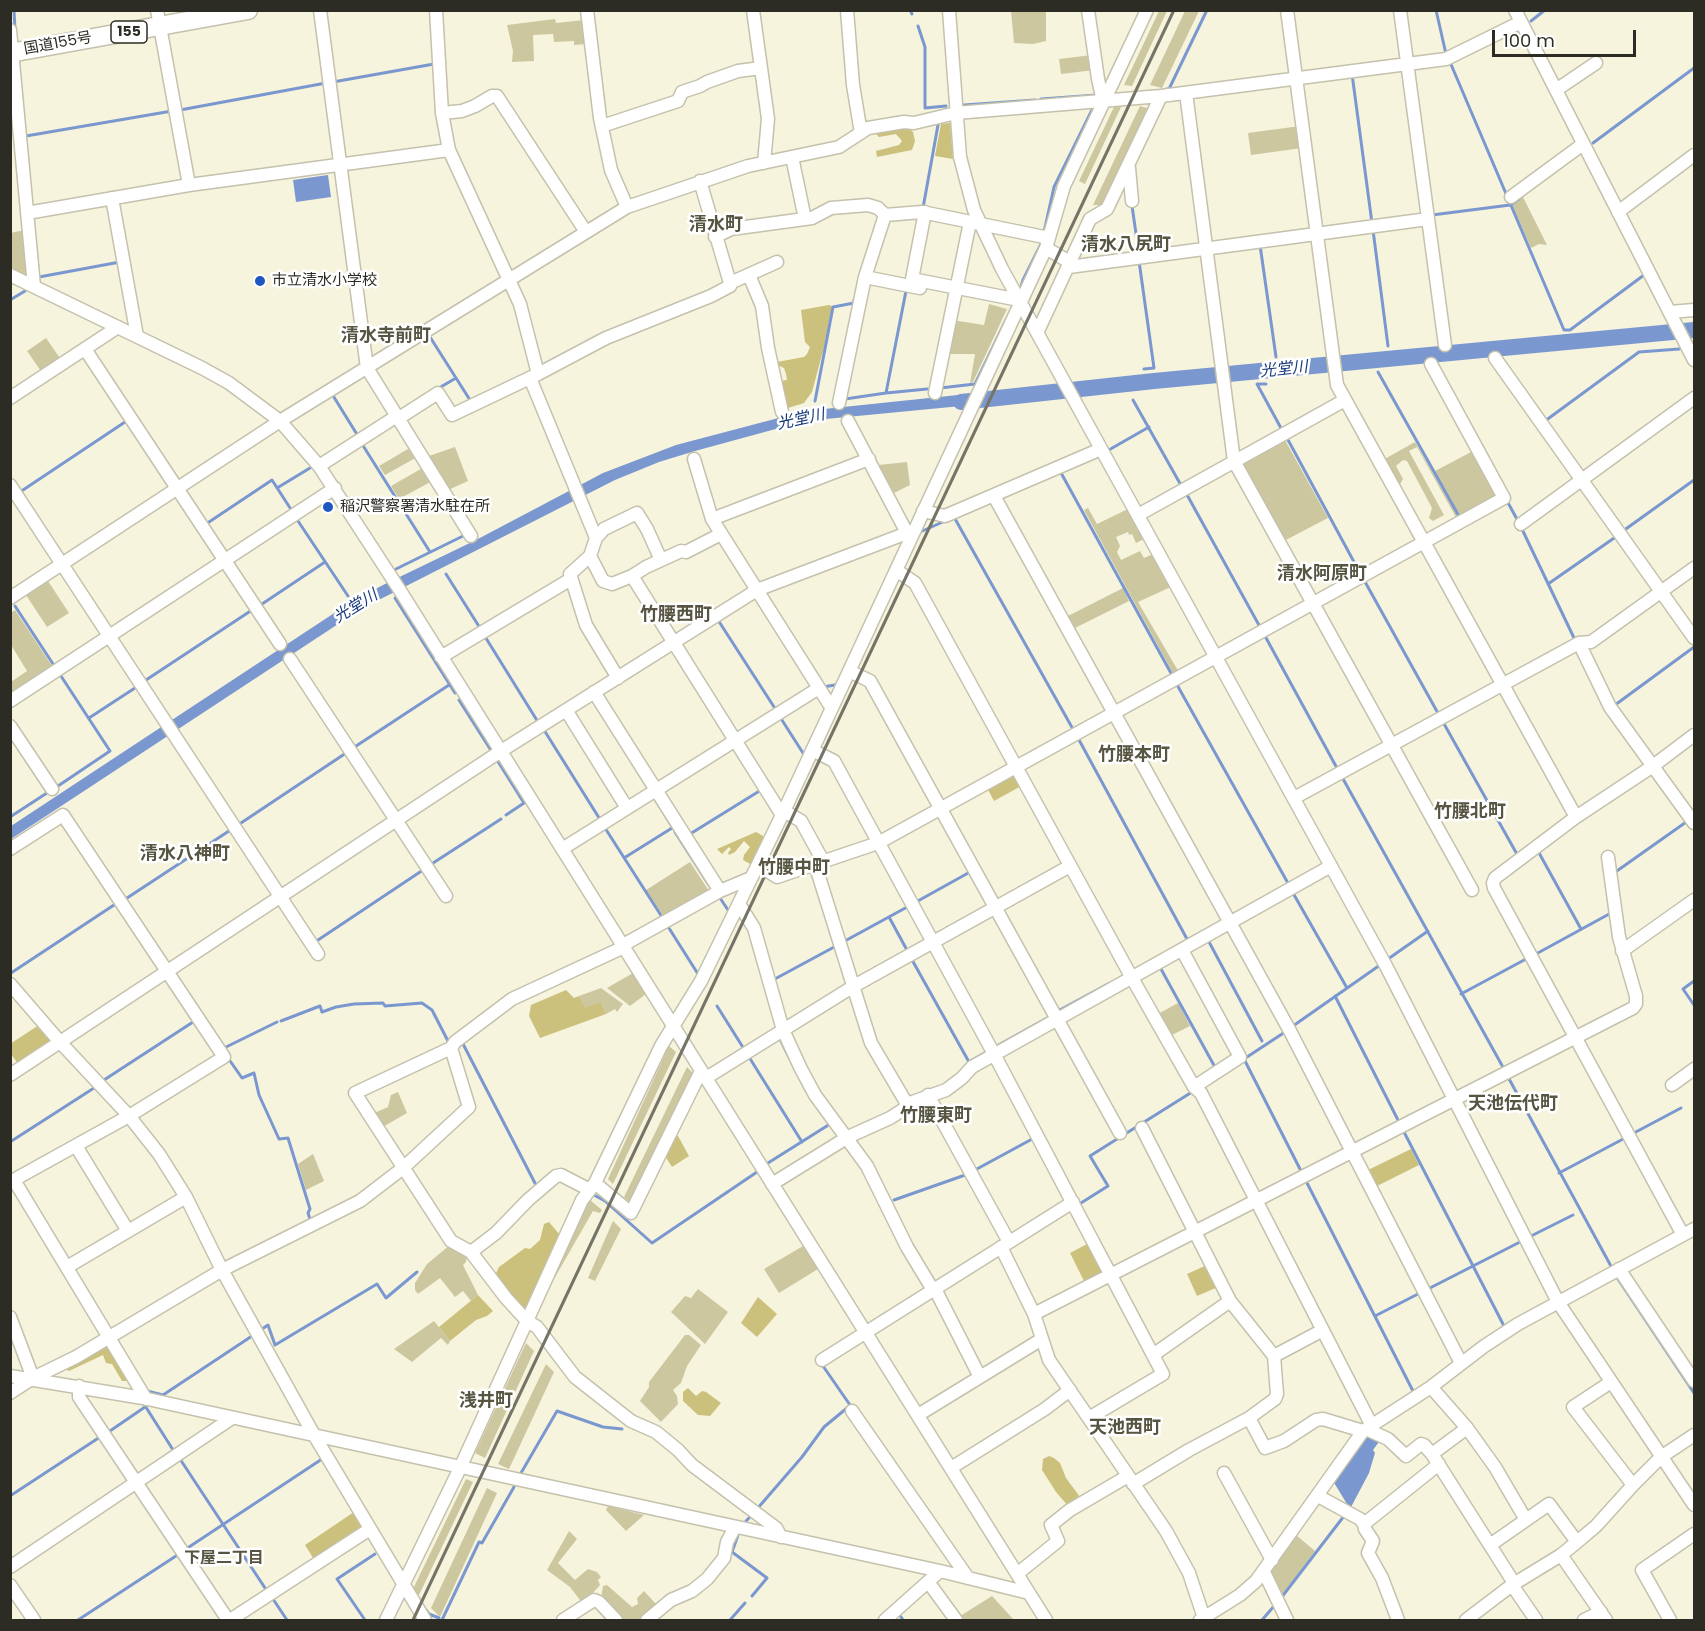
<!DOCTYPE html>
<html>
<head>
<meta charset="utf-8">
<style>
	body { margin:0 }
	#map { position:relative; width:1705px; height:1631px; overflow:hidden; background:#f7f4de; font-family:Poppins,sans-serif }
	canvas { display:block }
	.frame { position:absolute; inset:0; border:12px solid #2d2c24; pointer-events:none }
	.scale { position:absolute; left:1492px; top:30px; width:144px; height:27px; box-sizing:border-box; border:3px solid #2d2c24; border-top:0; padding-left:8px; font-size:18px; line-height:21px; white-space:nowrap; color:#2d2c24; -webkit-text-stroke:4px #fff; paint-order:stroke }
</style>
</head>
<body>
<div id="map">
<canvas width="1705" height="1631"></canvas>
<div class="frame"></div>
<div class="scale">100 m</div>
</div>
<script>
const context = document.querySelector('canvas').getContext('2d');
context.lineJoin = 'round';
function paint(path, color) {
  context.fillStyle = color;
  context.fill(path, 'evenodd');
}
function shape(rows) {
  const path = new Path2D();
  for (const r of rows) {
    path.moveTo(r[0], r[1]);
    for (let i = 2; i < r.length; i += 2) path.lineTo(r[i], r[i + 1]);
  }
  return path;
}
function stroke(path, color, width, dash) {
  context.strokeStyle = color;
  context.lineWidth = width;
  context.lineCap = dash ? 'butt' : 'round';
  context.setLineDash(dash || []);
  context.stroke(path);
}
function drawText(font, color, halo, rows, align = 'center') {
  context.font = font + ' Poppins,"Noto Sans JP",sans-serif';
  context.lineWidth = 5;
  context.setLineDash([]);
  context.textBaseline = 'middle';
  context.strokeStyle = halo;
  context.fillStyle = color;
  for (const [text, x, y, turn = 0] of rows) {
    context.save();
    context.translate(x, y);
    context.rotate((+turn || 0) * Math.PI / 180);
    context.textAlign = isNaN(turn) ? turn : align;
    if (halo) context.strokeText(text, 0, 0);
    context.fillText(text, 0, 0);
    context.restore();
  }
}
const green = shape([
	[1011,11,1046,11,1046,41,1033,44,1014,43],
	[1159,11,1167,11,1132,86,1124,85],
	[1185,11,1199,11,1162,88,1150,85],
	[555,19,556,23,584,20,587,44,574,45,574,41,554,42,553,34,533,35,534,61,512,62,513,51,507,25],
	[1092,55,1094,70,1061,74,1059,59],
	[1140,106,1150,109,1106,205,1093,205],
	[1114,107,1121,107,1085,184,1079,181],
	[1300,126,1302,148,1251,155,1248,133],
	[1523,197,1547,245,1539,244,1531,248,1512,205],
	[25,230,29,275,26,276,11,269,10,233],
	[989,304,1007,309,973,382,970,383,975,354,945,354,952,320,984,325],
	[46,338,62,361,43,374,27,351],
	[1284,438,1328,518,1282,542,1240,461],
	[1415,442,1460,520,1458,521,1417,447,1409,451,1444,515,1433,521,1429,518,1432,508,1407,461,1403,460,1396,466,1403,479,1399,486,1381,461],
	[413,446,419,456,385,475,379,466],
	[455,447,468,481,446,491,426,457],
	[1475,450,1499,494,1462,519,1435,471],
	[907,462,910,485,894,493,879,465],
	[426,466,434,480,399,499,391,486],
	[1088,508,1097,524,1130,508,1146,538,1136,543,1132,534,1129,535,1128,532,1116,537,1120,546,1117,552,1121,560,1140,551,1144,558,1155,553,1173,586,1138,602,1180,674,1175,677,1084,510],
	[48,581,69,613,47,627,26,595],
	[1123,588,1129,601,1071,630,1064,618],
	[15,610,54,669,11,698,11,682,27,671,11,645,11,613],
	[690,862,709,891,664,917,646,890],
	[633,973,646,994,630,1006,607,988],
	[601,988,623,1004,617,1012,615,1009,606,1014,601,1002,585,1009,579,996],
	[1178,1003,1190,1026,1168,1037,1156,1015],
	[669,1046,676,1052,613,1184,608,1179],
	[687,1067,694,1074,632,1205,624,1197],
	[398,1092,407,1113,381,1128,372,1114,388,1107,391,1095],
	[313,1154,324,1181,306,1190,298,1164],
	[590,1200,602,1210,600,1213,593,1211,546,1293],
	[613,1221,621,1229,595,1281,588,1278],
	[450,1245,467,1255,466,1262,463,1265,478,1295,471,1301,463,1291,455,1297,440,1278,418,1294,415,1290,415,1283,427,1264],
	[803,1246,818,1269,779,1293,764,1269],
	[698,1289,728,1312,705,1344,671,1312,685,1296,691,1298],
	[434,1321,450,1341,448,1345,441,1338,412,1362,394,1349],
	[685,1335,689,1335,701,1345,687,1366,681,1383,673,1390,677,1396,678,1404,661,1422,640,1401,649,1387,649,1382],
	[526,1343,534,1351,485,1458,475,1453],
	[546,1364,554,1372,509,1469,498,1464],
	[466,1479,473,1482,419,1595,413,1589],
	[487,1488,497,1493,440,1617,431,1608],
	[608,1506,644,1515,626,1531,606,1510],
	[569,1531,577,1539,558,1563,575,1580,588,1569,597,1572,601,1577,598,1580,600,1585,583,1604,570,1587,547,1570],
	[1296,1535,1315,1551,1280,1597,1268,1574],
	[607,1585,632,1607,638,1604,637,1598,644,1591,656,1604,639,1620,620,1620,601,1599,603,1586],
	[992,1596,1014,1620,959,1620,957,1618]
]);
const forest = shape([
	[950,123,953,159,935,156,941,124],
	[908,127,913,132,915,141,912,150,877,157,876,151,899,145,902,141,896,134,879,137,876,134,877,131],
	[829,305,832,306,824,347,812,392,804,403,788,408,784,404,780,381,787,380,786,374,784,368,777,365,777,362,804,357,807,354,810,347,805,342,801,310],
	[1013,772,1023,785,994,801,986,786],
	[756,832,763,836,764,840,754,862,750,864,743,860,744,855,750,847,744,841,735,852,729,855,728,853,731,849,729,847,722,854,717,849],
	[566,990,574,998,579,996,585,1008,601,1002,606,1014,540,1038,529,1016,531,1005],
	[39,1025,51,1039,51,1043,19,1065,11,1054,10,1044],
	[678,1136,689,1156,672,1167,663,1153,674,1137],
	[1411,1149,1419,1165,1375,1187,1366,1171],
	[549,1222,559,1234,559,1239,523,1313,503,1286,496,1273,499,1267,525,1248,530,1249,540,1240,544,1224],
	[1091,1242,1104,1269,1102,1275,1085,1283,1070,1253],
	[1207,1265,1218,1287,1197,1296,1187,1274],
	[478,1295,493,1311,487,1316,476,1320,450,1341,439,1327],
	[758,1297,777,1314,757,1337,741,1323],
	[106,1344,128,1381,122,1381,112,1364,106,1363,103,1355,69,1371,65,1369,65,1366],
	[688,1388,696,1396,702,1391,706,1392,721,1403,710,1416,698,1415,683,1401,683,1392],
	[1049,1456,1054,1458,1060,1463,1066,1478,1080,1497,1080,1500,1069,1507,1056,1492,1042,1470,1043,1459],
	[354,1512,362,1526,360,1531,315,1561,305,1545]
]);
const water = shape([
	[328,175,331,197,296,202,293,180],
	[977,393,972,405,805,421,695,451,659,462,615,480,361,609,11,839,11,826,351,602,383,585,476,540,603,473,676,445,805,411],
	[1370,1435,1381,1439,1373,1450,1375,1453,1369,1473,1350,1509,1333,1481,1362,1440]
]);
const stream = shape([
	[14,10,15,30],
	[910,10,912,14],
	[1436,10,1446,54],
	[1531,21,1545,10],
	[918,26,925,47,925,108,946,106],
	[1450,62,1564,330,1570,330,1644,275],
	[1352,74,1372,223],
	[333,82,434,64],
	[1167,89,1169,89,1207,10],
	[1041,99,1097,95],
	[964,105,1035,100],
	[180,110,326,83],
	[26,136,172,111],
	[1593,143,1694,68],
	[1132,206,1139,254],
	[923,208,938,125],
	[1432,215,1510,205,1519,199],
	[1373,230,1388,346],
	[1044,232,1054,187,1092,110],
	[1260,245,1276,357],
	[1139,261,1154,368,1144,369],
	[39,277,120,262],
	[1020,290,1023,280,1042,242],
	[10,300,25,291],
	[430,337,456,378,439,388],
	[1484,349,1489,357],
	[1389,353,1390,358],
	[1371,360,1374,366],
	[1277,364,1278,369],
	[1264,370,1265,376],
	[1378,372,1460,518],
	[1145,377,1146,382],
	[456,378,470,400],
	[1127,384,1127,389],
	[1266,384,1257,384,1282,430],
	[940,388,975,384,1006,320],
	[886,393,927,389],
	[332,394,358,436],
	[845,399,886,393,906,291],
	[1133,400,1182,487],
	[815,401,833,307,854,303,854,300],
	[1545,421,1639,352,1679,349],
	[1287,438,1360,573],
	[362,444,430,552],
	[1107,451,1149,427],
	[1060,471,1172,675],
	[277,488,310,468],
	[20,492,128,420],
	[1186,493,1260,627],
	[1507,501,1518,521],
	[954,517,1074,731],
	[296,518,348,596],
	[206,524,272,480,292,511],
	[1521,527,1575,640],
	[1623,531,1694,480],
	[920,532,945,521],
	[396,569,463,536],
	[446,574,480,628],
	[1364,580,1439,715],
	[1548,584,1617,536],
	[395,598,455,693],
	[15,606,55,667],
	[259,606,325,562],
	[718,620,776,710],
	[484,635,538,722],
	[1265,636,1338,770],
	[143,682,252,610],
	[1176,683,1289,885],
	[823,687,835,685],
	[459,700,492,752],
	[1615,705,1694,647],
	[780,717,803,753],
	[89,718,138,686],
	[1443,722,1518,856],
	[544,730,601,821],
	[1078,738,1187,939],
	[353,748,449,685],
	[497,760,524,803,506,815],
	[633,764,648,788],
	[1342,777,1504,1069],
	[55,788,110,751,59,673],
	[655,799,673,828],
	[10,817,50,791],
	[238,825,346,753],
	[605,828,662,917],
	[675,832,709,885],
	[690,834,761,790],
	[1538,851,1581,929],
	[624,858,672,828],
	[430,865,501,819],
	[1614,873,1689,820],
	[1293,893,1347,988],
	[720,898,728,910],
	[124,900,232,829],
	[916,902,970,872],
	[889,917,908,952],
	[667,925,698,974],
	[1208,940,1262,1041],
	[315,942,423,870],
	[843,942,909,906],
	[1168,951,1196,935],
	[1536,954,1611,913],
	[911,958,969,1062,988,1051],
	[1388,959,1428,931],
	[1161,969,1216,1069],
	[11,973,117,903],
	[773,980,836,946],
	[1694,981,1683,989,1694,1005],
	[1461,994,1526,959],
	[1335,996,1399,1122],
	[717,1006,744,1049],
	[1058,1011,1108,984],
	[281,1021,320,1006,322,1012,336,1007,354,1004,383,1003,385,1006,422,1003,432,1010,449,1043],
	[1293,1026,1380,965],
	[780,1039,790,1059],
	[462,1042,537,1187],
	[995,1047,1049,1017],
	[222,1049,277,1022],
	[749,1057,802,1142],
	[228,1058,242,1078,254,1073,259,1095,279,1139,288,1138,310,1209,308,1213,311,1222],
	[1244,1059,1301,1171],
	[1244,1059,1285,1032],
	[1508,1077,1612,1268],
	[104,1080,193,1022],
	[1404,1132,1504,1326],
	[1632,1134,1681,1108],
	[10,1142,94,1088],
	[768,1163,830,1124],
	[975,1170,1034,1138],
	[1559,1173,1625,1138],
	[1306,1181,1414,1393],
	[594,1195,605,1201,652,1243,757,1172],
	[894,1200,968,1174],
	[1081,1203,1108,1186,1090,1156,1192,1092],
	[1529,1237,1573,1215],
	[1616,1276,1694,1393],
	[1428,1289,1520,1242],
	[1375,1316,1418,1294],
	[262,1329,268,1325,275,1345,377,1284,386,1298,417,1272],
	[826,1364,823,1366,850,1405],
	[147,1391,163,1395,252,1336],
	[142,1401,175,1453],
	[107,1433,145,1407],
	[180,1459,267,1591],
	[521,1473,557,1411,603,1427,622,1429],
	[10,1496,100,1437],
	[757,1509,802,1457,824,1427,847,1408],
	[746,1521,752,1515],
	[738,1535,732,1552,767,1578,752,1596],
	[186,1549,322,1459],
	[1281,1598,1344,1516],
	[273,1599,287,1620],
	[426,1610,429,1614,439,1618],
	[899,1614,903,1620],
	[78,1620,179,1554],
	[365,1620,337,1579,375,1554],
	[442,1620,479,1542,482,1543,514,1487],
	[730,1620,745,1603],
	[1262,1620,1275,1605]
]);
const river = shape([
	[961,402,1154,381,1694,330]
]);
const minor = shape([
	[157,10,189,185],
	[320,10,367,368,471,536],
	[436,10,442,113,449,150,520,304,538,374],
	[587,10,600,118,611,170,627,207],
	[753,10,768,119,764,163],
	[847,10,853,85,861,133],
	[949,10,960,157,974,210,1002,269,1386,966,1558,1302,1694,1505],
	[1088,10,1098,79,1103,101],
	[1287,10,1337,385,1576,817],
	[1400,10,1445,345],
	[1515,10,1694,360],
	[10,30,34,286],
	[1556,90,1596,63],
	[1186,93,1234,461,1472,890],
	[442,113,462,111,475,106,492,96,497,96,586,232],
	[602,126,678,101,682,92,700,86,707,82,738,71,761,68],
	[792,157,805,219],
	[1129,168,1132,201],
	[700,181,730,283],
	[1511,197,1583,144],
	[112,198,137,336],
	[925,212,912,279,1019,300],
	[1618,212,1694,155],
	[27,213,189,185,449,150],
	[715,237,731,229,812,218,831,208,868,205,878,208,885,215],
	[1046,248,1071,263],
	[1069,267,1428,219],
	[10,275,202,368,229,383,280,421,319,466,401,592,1046,1620],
	[749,275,762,306,768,348,782,412],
	[865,277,920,288],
	[1670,312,1694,310],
	[1037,333,1090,219,1107,209,1161,96],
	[85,349,280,644],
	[1495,358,1694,638],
	[530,378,596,538,590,556,570,574,586,625,618,678],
	[935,393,970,222],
	[10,398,118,327],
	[839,403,865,277,885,215,922,212,1049,238],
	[399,418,438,393,452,415,538,374,606,338,711,296,730,286,730,283,777,262],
	[848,421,907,533],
	[694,459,712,519,831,707],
	[319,466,397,416],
	[10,485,318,954],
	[994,496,1290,1031,1461,1363],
	[923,511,945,516,1101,449],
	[1138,515,1345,400],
	[712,519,869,459],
	[1521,524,1694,398],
	[596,538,604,529,637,513,647,529,661,560],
	[590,556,603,581,612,584,632,576,646,567,681,551,686,552,721,534],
	[896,570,915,583,1132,978,1194,1087,1201,1093,1372,1426],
	[632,576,782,815],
	[10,598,280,421,627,207,748,166,839,147,868,128,904,122,914,123,956,113,1161,96,1446,59,1521,22],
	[1579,643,1610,707,1694,823],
	[441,657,571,579],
	[290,659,446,896],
	[849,671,870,681,1120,1133],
	[594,692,720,891],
	[10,701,335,488],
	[566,710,627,808],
	[10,726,52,789],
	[812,750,834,761,994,1054,1163,1374,1089,1418],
	[1294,798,1579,643,1591,642,1694,568],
	[784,811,801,821,823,861],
	[10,849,63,815,224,1057,129,1116,10,1182],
	[562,849,819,688],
	[815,864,871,1043,907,1104],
	[758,865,777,877,878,843,1504,498,1431,364],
	[739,904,754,928,783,1030,801,1069,815,1095,867,1166,907,1247,933,1290],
	[623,945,720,891,751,878],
	[1182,950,1240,1057,1194,1087],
	[1622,951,1694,900],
	[10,984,60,1042,129,1116,159,1154,186,1197,222,1270,314,1435,425,1620],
	[451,1048,355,1093,451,1241,471,1252,506,1298,527,1321,537,1327,575,1377,631,1421,656,1432,678,1450,692,1465,776,1528,781,1537],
	[10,1075,501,751,757,590,915,530],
	[706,1078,854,986,1070,866],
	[1672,1085,1694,1069],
	[928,1095,1009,1242],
	[76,1146,128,1231],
	[14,1180,146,1399],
	[595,1183,631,1213,701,1071],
	[772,1184,848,1137,890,1118,904,1109,907,1104,946,1090,962,1078,972,1067,1331,866],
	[1683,1235,1494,888,1493,883,1495,878,1576,817,1653,766,1694,735],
	[1001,1247,1034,1314,1049,1360,1166,1531,1189,1573,1204,1618],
	[471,1252,496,1233,528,1200,556,1176,561,1175,590,1190],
	[67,1267,186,1197],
	[1619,1269,1694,1381],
	[935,1289,980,1377],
	[1034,1314,1633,1008,1636,1004,1636,996,1619,937,1608,857],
	[10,1317,33,1378],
	[1153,1355,1230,1301],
	[1274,1356,1323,1330],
	[822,1360,1073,1202],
	[10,1376,143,1398,940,1571,1029,1593],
	[1611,1382,1573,1407,1633,1485],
	[79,1386,79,1397,228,1620],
	[1431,1387,1467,1428,1495,1467,1526,1520],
	[10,1393,33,1378,76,1357,222,1270,360,1201,403,1168,469,1107,451,1048,455,1042,512,999,624,947],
	[852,1411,968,1578],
	[918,1415,1042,1339],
	[1249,1418,1265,1448,1284,1441,1316,1420,1323,1419,1363,1431],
	[1467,1428,1432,1454,1514,1583],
	[1366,1429,1388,1439,1406,1456,1421,1444,1424,1445,1432,1454],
	[951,1468,1045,1409,1070,1390],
	[1224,1473,1272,1560],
	[1133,1484,1189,1450,1249,1418,1275,1399,1277,1394,1274,1356,1230,1301,1142,1128],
	[1318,1496,1360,1519,1364,1524,1365,1529,1373,1541,1368,1553,1382,1578,1398,1620],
	[1364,1524,1439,1464],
	[1490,1545,1549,1504,1577,1542],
	[1561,1555,1606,1620],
	[10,1567,232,1418],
	[1264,1572,1287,1620],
	[1017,1574,1058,1541,1051,1525,1070,1510,1128,1476],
	[929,1583,956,1620],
	[10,1585,34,1620],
	[1512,1585,1536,1620],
	[230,1620,370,1529],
	[386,1620,460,1468,582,1200,595,1183,661,1046,701,981,784,811,1046,248,1064,186,1147,10],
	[563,1620,594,1600,599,1602,616,1620],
	[647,1620,671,1600,692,1591,707,1579,724,1558,727,1542,735,1527],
	[885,1620,940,1571],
	[1200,1620,1240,1595,1256,1581,1363,1431,1431,1387,1483,1347,1518,1324,1694,1229],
	[1466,1620,1512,1585,1561,1555,1577,1542,1596,1526,1633,1485,1661,1457,1694,1435],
	[1584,1620,1601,1612],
	[1670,1620,1642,1570,1694,1534]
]);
const highway = shape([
	[10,53,248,10]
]);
const rail = shape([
	[413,1620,1174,10]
]);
const markers = [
	[260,281,6,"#1e56c2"],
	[328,507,6,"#1e56c2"]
];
const shields = [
	[129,32,36]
];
const shieldNames = [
	["155",129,32]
];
const streetNames = [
	["国道155号",58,44,-10]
];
const poiNames = [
	["市立清水小学校",272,281],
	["稲沢警察署清水駐在所",340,507]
];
const waterNames = [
	["光堂川",1284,370,-6],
	["光堂川",801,420,-12],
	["光堂川",356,607,-32]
];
const neighbourhoodNames = [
	["下屋二丁目",224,1559]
];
const quarterNames = [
	["清水町",716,225],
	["清水八尻町",1126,245],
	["清水寺前町",386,336],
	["清水阿原町",1322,574],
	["竹腰西町",676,615],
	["竹腰本町",1134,755],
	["竹腰北町",1470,812],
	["清水八神町",185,854],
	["竹腰中町",794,868],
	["天池伝代町",1513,1104],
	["竹腰東町",936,1116],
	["浅井町",486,1401],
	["天池西町",1125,1428]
];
paint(green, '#cdc7a0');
paint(forest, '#cbc07c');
paint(water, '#7a98cf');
stroke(stream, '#7a98cf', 3);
stroke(river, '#7a98cf', 16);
stroke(minor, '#c4c1ac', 15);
stroke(highway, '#c4c1ac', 21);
stroke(minor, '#fff', 12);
stroke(highway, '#fff', 18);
stroke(rail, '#757467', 3);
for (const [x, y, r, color] of markers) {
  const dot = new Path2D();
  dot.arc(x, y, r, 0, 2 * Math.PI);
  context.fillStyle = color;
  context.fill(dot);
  stroke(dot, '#fff', 2);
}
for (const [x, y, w] of shields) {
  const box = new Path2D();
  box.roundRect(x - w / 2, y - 11, w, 22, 4.5);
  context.fillStyle = '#fff';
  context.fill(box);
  stroke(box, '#2d2c24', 1.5);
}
drawText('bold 14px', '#2d2c24', null, shieldNames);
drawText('15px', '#2d2c24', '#fff', streetNames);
drawText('15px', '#2d2c24', '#fff', poiNames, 'left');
drawText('italic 16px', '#173879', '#fff', waterNames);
drawText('bold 16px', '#575442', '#fff', neighbourhoodNames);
drawText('bold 18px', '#575442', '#fff', quarterNames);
</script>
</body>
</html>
